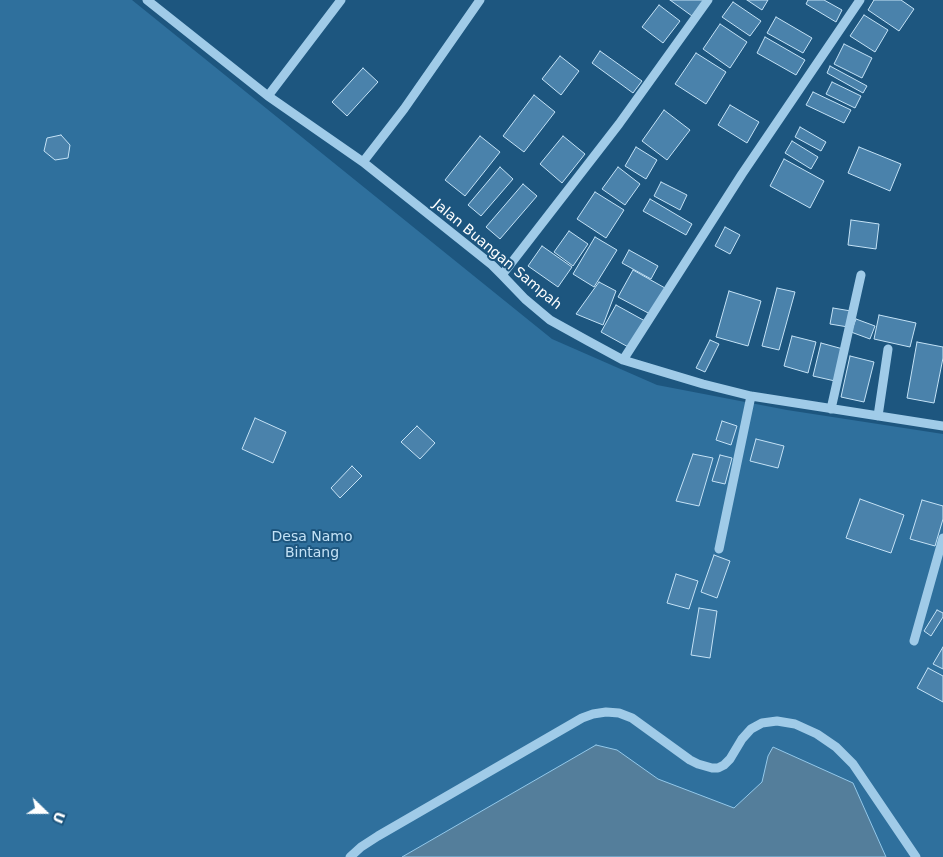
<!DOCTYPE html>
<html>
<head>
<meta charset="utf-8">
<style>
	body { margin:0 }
	#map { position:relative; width:943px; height:857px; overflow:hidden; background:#1d567f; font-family:"DejaVu Sans",sans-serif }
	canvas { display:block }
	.north { position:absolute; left:20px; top:787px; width:50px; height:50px; -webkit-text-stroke:4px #1d567f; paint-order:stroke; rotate:112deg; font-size:14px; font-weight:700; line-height:20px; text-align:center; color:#fff }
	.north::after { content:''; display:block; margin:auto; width:18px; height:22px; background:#fff; clip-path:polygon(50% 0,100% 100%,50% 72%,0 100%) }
</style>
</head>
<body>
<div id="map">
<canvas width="943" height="857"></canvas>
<div class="north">U</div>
</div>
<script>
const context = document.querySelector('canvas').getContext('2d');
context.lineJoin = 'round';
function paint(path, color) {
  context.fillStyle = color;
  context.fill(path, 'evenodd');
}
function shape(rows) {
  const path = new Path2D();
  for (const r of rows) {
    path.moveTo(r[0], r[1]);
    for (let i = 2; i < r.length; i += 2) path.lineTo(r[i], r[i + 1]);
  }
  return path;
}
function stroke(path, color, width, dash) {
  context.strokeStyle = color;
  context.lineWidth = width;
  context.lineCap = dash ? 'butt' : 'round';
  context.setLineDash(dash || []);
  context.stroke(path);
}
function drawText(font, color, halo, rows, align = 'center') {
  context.font = font + ' "DejaVu Sans",sans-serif';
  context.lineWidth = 4;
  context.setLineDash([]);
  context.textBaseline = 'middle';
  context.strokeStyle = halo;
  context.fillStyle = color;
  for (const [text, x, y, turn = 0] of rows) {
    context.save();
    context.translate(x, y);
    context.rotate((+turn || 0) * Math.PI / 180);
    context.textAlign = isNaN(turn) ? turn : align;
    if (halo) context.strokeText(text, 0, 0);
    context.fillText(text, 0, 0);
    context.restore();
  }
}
const green = shape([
	[0,0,132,0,552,339,657,385,787,410,943,434,943,857,0,857]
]);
const water = shape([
	[596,745,617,750,658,779,734,808,762,782,768,756,773,747,853,783,886,857,402,857,596,745]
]);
const building = shape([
	[670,0,704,0,692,16,670,0],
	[747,0,768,0,762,10,747,0],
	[808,0,824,0,842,10,836,22,806,4,808,0],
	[874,0,901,0,914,9,899,31,868,10,874,0],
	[733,2,761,21,750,36,722,17,733,2],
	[659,5,680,21,663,43,642,27,659,5],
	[864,15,888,30,875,52,850,36,864,15],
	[776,17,812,38,803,53,767,33,776,17],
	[720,24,747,42,730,68,703,49,720,24],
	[765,37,805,60,796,75,757,53,765,37],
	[844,44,872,58,862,78,834,64,844,44],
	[600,51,642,81,633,93,592,63,600,51],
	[696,53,726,72,706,104,675,84,696,53],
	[560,56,579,71,561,95,542,79,560,56],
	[830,66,867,86,863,93,827,73,830,66],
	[363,68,378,82,347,116,332,102,363,68],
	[832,82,861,96,855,108,826,94,832,82],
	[813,92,851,110,844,123,806,105,813,92],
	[534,95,555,112,524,152,503,136,534,95],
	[730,105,759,122,747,143,718,125,730,105],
	[664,110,690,130,667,160,642,141,664,110],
	[800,127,826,142,821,151,795,137,800,127],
	[61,135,70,145,68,158,55,160,44,151,47,138,61,135],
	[480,136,500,152,465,196,445,180,480,136],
	[563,136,585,154,562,183,540,164,563,136],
	[792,141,818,157,811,169,785,153,792,141],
	[636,147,657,160,646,179,625,166,636,147],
	[859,147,901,164,890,191,848,173,859,147],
	[784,159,824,181,810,208,770,186,784,159],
	[500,167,513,179,481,216,468,205,500,167],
	[618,167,640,184,625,205,602,189,618,167],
	[661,182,687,195,680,210,654,196,661,182],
	[523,184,537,196,500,239,486,227,523,184],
	[595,192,624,210,606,238,577,219,595,192],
	[650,199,692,224,686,235,643,211,650,199],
	[851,220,879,224,876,249,848,245,851,220],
	[725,227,740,235,730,254,715,246,725,227],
	[569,231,588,244,573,266,554,252,569,231],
	[595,237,617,250,594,287,573,274,595,237],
	[542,246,572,267,558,287,528,266,542,246],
	[629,250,658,266,651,279,622,263,629,250],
	[633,270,665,288,650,314,618,297,633,270],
	[599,282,616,291,603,325,576,314,599,282],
	[777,288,795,292,779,350,762,346,777,288],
	[729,291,761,301,748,346,716,337,729,291],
	[616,305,645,321,630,348,601,332,616,305],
	[833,308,851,311,848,327,830,324,833,308],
	[879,315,916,323,910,347,874,339,879,315],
	[856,319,875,326,870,339,851,332,856,319],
	[792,336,816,342,808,373,784,366,792,336],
	[710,340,719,344,705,372,696,368,710,340],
	[917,342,943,347,943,358,934,403,907,398,917,342],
	[821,343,843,349,835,381,813,376,821,343],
	[850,356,874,362,864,402,841,397,850,356],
	[255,418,286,432,273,463,242,449,255,418],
	[722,421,737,426,731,445,716,440,722,421],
	[417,426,435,443,420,459,401,442,417,426],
	[756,439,784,446,778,468,750,461,756,439],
	[693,454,713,458,699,506,676,501,693,454],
	[720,455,732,458,725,484,712,481,720,455],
	[352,466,362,476,340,498,331,488,352,466],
	[860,499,904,515,891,553,846,538,860,499],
	[922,500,943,506,943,519,935,546,910,539,922,500],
	[714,555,730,561,717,598,701,592,714,555],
	[676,574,698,581,689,609,667,603,676,574],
	[699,608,717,611,710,658,691,655,699,608],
	[937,610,943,613,943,617,931,636,924,631,937,610],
	[943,647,943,669,933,664,943,647],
	[928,668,943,676,943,702,917,688,928,668]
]);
const minor = shape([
	[147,0,268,96,363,162,492,265,502,275,525,299,550,320,588,341,623,360,703,384,751,396,943,426],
	[268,96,341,0],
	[363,162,404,109,480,0],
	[502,275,619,124,708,0],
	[623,360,742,174,860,0],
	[831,409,861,275],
	[878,416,888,349],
	[719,549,751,396],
	[914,641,943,538],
	[350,857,361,847,378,836,582,718,593,714,606,712,619,713,632,718,690,760,698,764,712,768,718,768,724,765,730,759,742,739,751,729,762,723,777,721,795,724,817,734,836,747,853,764,916,857]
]);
const streetNames = [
	["Jalan Buangan Sampah",497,255,40]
];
const parkNames = [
	["Desa Namo",312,537],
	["Bintang",312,553]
];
paint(green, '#2f709d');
paint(water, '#547e9b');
stroke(water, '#93c8ea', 1);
paint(building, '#4a82ab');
stroke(building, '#c4e2f6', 1);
stroke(minor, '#a0cbe8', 9);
drawText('14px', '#fff', '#1d567f', streetNames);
drawText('14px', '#c4e2f6', '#1d567f', parkNames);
</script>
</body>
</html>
